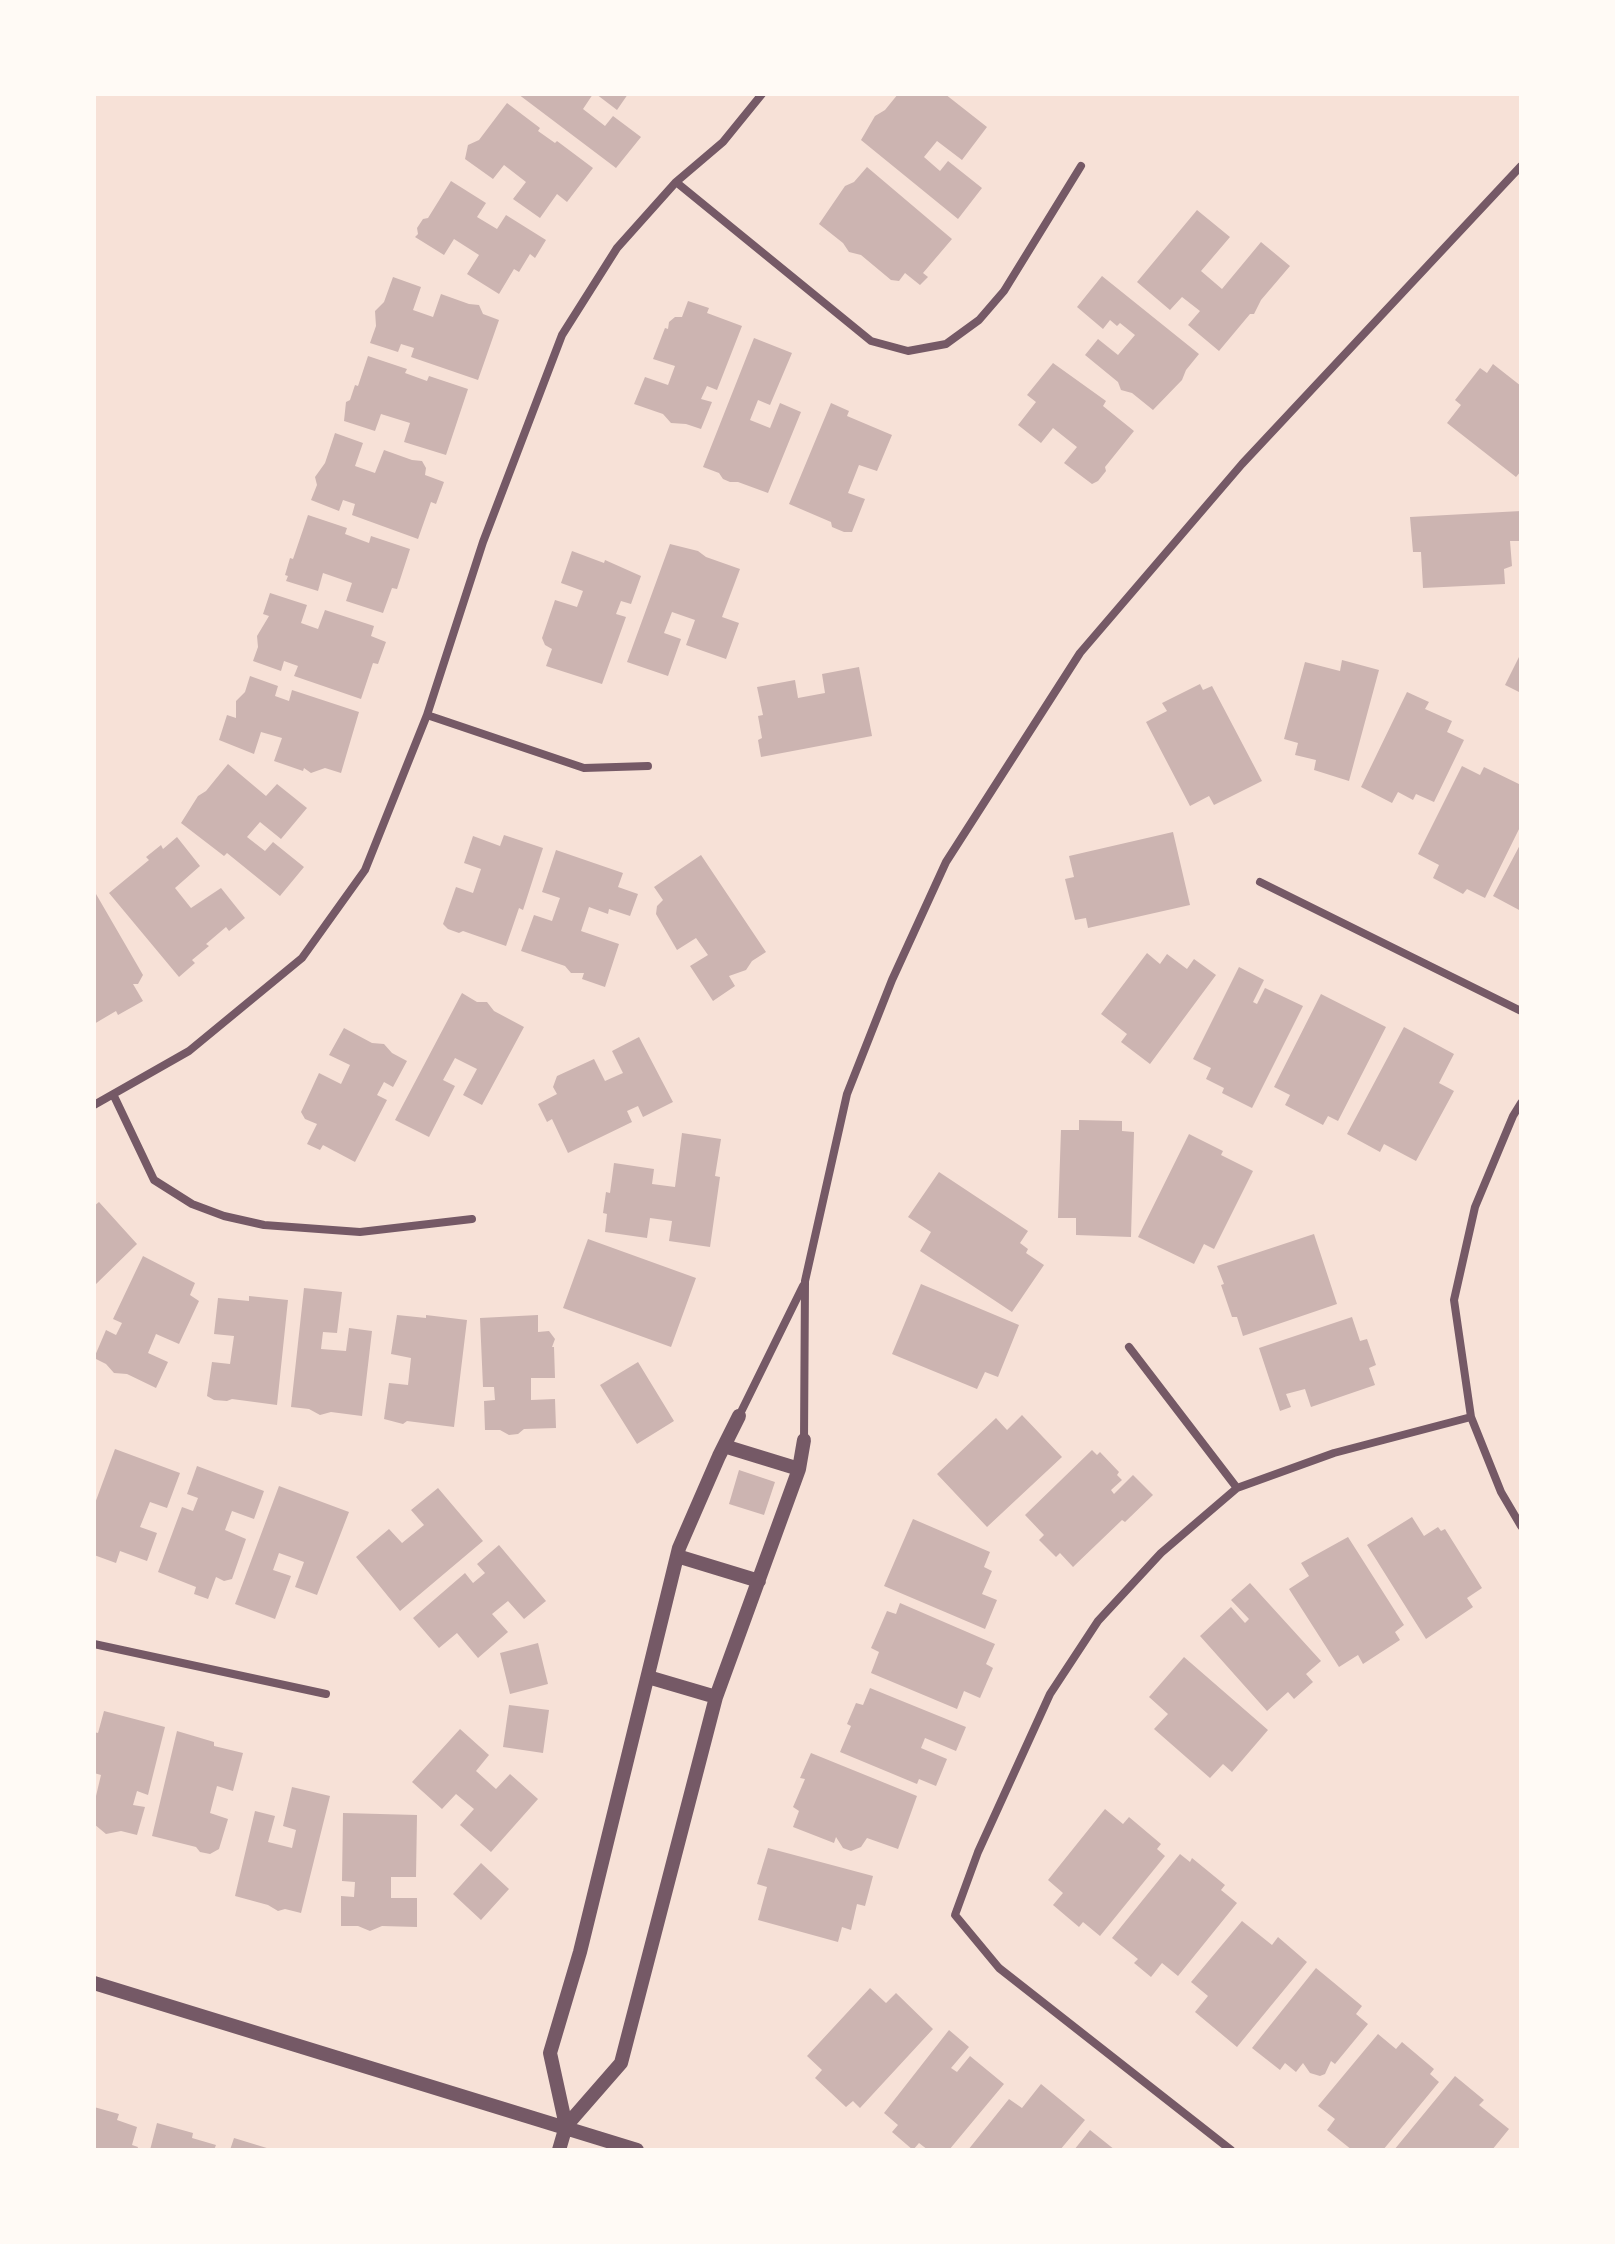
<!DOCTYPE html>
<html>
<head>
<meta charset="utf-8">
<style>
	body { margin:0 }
	#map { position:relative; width:1615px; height:2244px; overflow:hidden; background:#f7e1d7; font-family:Cabin,sans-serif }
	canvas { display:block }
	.frame { position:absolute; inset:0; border:96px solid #fffaf5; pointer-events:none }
</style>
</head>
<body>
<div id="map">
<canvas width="1615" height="2244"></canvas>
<div class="frame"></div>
</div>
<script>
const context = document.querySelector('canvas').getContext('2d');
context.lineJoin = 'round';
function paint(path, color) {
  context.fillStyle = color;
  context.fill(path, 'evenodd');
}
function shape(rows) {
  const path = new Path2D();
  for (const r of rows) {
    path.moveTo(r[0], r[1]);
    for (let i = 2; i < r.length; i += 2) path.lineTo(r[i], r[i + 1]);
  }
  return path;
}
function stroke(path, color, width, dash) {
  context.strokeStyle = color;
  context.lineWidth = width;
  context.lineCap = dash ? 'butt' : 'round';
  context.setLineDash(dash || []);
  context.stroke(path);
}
const building = shape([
	[518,94,593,94,583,109,605,126,613,116,641,137,616,168],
	[596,94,628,94,617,110],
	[898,94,945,94,987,127,962,160,937,141,924,157,940,171,948,161,982,188,958,219,861,140,875,116,885,110],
	[507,103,540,128,538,131,555,143,557,141,593,168,567,202,557,194,540,218,513,199,526,182,504,165,493,179,465,159,468,145,479,140],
	[867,167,952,239,923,273,928,277,920,285,905,273,899,281,891,280,861,255,849,252,843,243,819,224,845,186,854,182],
	[451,181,486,203,477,217,497,229,506,215,546,240,535,258,530,254,519,272,514,269,499,294,467,274,479,255,454,239,444,255,415,237,418,234,417,228,423,219,428,218],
	[1197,210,1230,237,1201,271,1222,289,1261,242,1290,266,1261,300,1254,314,1250,314,1219,351,1188,325,1200,311,1182,297,1170,310,1137,282],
	[1102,276,1199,354,1186,370,1182,380,1153,410,1132,393,1121,390,1118,382,1085,355,1098,339,1118,355,1135,335,1120,323,1117,326,1110,320,1103,329,1077,307],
	[393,277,421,287,413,310,433,317,441,294,469,304,479,305,483,314,499,320,478,380,411,357,414,348,401,344,398,352,370,343,376,326,375,311,384,302],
	[688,301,709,308,707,313,742,326,717,390,707,386,701,399,712,402,701,429,686,424,671,423,663,414,634,404,645,377,668,385,675,366,653,359,665,328,668,329,669,322,675,317,682,317],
	[754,338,792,353,770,405,758,400,750,420,770,428,780,403,801,412,768,493,738,482,730,482,723,479,719,473,703,467],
	[368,356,407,369,405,373,427,381,429,376,468,389,446,455,404,442,410,423,381,414,375,431,344,421,346,402,350,400,355,385,358,386],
	[1053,363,1106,401,1103,406,1134,431,1105,467,1106,471,1098,481,1092,484,1064,463,1077,447,1053,428,1041,443,1018,425,1036,402,1027,395],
	[1493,364,1521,386,1521,471,1516,477,1447,423,1461,405,1455,400,1480,368,1487,373],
	[831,403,849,411,847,416,892,435,877,471,859,465,848,493,865,499,852,532,844,532,832,527,831,522,789,504],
	[335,433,363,443,355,466,375,473,384,450,412,460,422,461,426,468,425,475,444,482,436,504,431,502,418,539,352,515,355,504,343,500,339,511,311,500,317,485,315,477,325,463],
	[1521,511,1521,541,1510,541,1512,566,1504,569,1505,584,1423,588,1421,552,1413,552,1410,517],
	[308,515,347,528,345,534,369,543,371,536,410,549,397,589,392,588,383,613,346,601,352,583,323,573,318,591,286,581,288,576,285,575,290,558,293,559],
	[670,544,698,551,706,557,740,569,722,617,739,623,726,659,686,645,695,620,672,612,664,633,681,639,668,676,627,662],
	[572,551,604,563,605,560,641,576,631,604,621,601,616,614,626,617,602,684,546,666,552,649,545,645,542,638,555,600,577,607,583,591,561,583],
	[270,593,307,605,301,623,318,629,325,610,374,626,371,636,386,642,378,664,373,663,361,699,294,676,298,666,284,661,281,671,253,661,258,647,257,636,269,616,263,614],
	[1521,653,1521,693,1505,685],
	[1342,660,1379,670,1349,781,1314,770,1316,760,1295,755,1298,743,1284,739,1305,662,1340,671],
	[859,667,872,736,761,757,758,740,762,738,758,716,763,715,757,687,795,680,798,698,825,693,822,674],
	[250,676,278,686,275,696,289,701,292,690,359,712,341,773,325,768,311,773,304,768,303,771,274,761,282,738,261,732,254,754,219,740,227,715,236,718,236,701,245,692],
	[1200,684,1203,690,1212,686,1262,781,1214,805,1209,796,1190,806,1146,722,1167,711,1162,703],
	[1407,692,1429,702,1425,709,1452,721,1447,732,1464,740,1434,802,1416,794,1413,800,1398,792,1392,803,1361,787],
	[228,764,266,796,277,784,307,808,281,839,260,822,247,837,265,851,273,842,304,867,280,896,227,853,224,856,181,823,198,796,206,791],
	[1462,766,1480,775,1484,767,1521,785,1521,825,1485,898,1467,889,1463,894,1433,878,1439,865,1418,854],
	[1173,832,1190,905,1088,928,1086,918,1075,920,1065,879,1074,877,1069,856],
	[504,835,543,848,523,910,519,908,506,946,463,931,459,933,448,929,443,924,456,887,473,893,481,869,464,863,473,836,500,846],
	[177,837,200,866,175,888,191,908,221,888,245,918,229,931,226,927,206,944,209,946,192,960,195,963,179,977,109,893,149,860,146,857,161,845,163,849],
	[1521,843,1521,911,1493,896],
	[556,850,623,873,618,887,638,894,630,916,609,909,608,914,589,907,581,931,619,944,605,987,582,979,584,973,571,973,565,966,521,951,534,915,552,921,560,898,542,892],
	[701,855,766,952,752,961,746,970,729,976,735,986,713,1001,690,966,708,955,696,938,677,950,656,914,657,906,663,900,654,887],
	[96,894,143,975,138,984,133,984,143,1001,118,1015,116,1011,94,1024,94,895],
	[1147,953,1160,964,1167,954,1187,969,1194,959,1216,975,1150,1064,1121,1042,1127,1034,1101,1014],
	[1239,967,1264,980,1253,1002,1257,1004,1265,988,1303,1006,1252,1108,1222,1093,1224,1088,1206,1079,1211,1068,1193,1059],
	[462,993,477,1002,487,1002,494,1011,524,1027,482,1105,463,1095,477,1069,455,1058,443,1080,455,1086,429,1137,395,1120],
	[1321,994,1386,1027,1338,1121,1328,1116,1323,1125,1285,1105,1290,1095,1274,1087],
	[1404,1027,1454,1054,1439,1083,1454,1091,1416,1161,1384,1144,1380,1152,1347,1134],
	[344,1028,372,1043,384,1044,392,1053,407,1061,393,1087,384,1082,377,1095,387,1100,355,1162,323,1145,320,1150,307,1144,317,1124,305,1119,301,1112,319,1073,341,1084,350,1065,329,1055],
	[639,1037,673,1102,643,1117,638,1106,627,1111,632,1122,568,1153,552,1119,547,1122,538,1104,557,1094,553,1087,557,1076,594,1059,605,1081,623,1073,612,1051],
	[1079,1120,1122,1121,1122,1131,1134,1132,1131,1237,1076,1235,1076,1218,1058,1218,1061,1130,1079,1130],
	[682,1133,721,1139,715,1176,720,1177,710,1247,669,1241,672,1221,650,1218,647,1238,605,1232,607,1214,603,1213,606,1192,610,1193,614,1163,654,1169,652,1184,675,1187],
	[1189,1134,1223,1151,1221,1155,1253,1171,1214,1249,1204,1244,1194,1264,1138,1237],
	[939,1172,1028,1231,1020,1243,1028,1249,1026,1253,1044,1265,1012,1312,920,1251,931,1232,908,1217],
	[99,1202,137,1244,94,1286,94,1206],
	[1314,1234,1337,1304,1243,1336,1237,1317,1232,1317,1221,1285,1224,1284,1217,1266],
	[588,1239,696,1278,671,1347,563,1308],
	[143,1256,195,1283,190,1295,199,1301,179,1344,156,1334,148,1353,168,1362,156,1388,127,1374,114,1373,106,1364,94,1358,106,1330,116,1335,122,1323,113,1319],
	[921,1284,1019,1325,998,1377,985,1372,977,1389,892,1354],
	[304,1288,342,1292,337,1333,323,1332,321,1349,346,1351,349,1328,372,1331,362,1416,331,1412,320,1415,309,1409,291,1407],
	[249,1296,288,1300,277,1405,232,1399,227,1401,214,1400,207,1396,212,1362,230,1364,234,1336,214,1334,218,1298,249,1301],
	[397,1315,426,1318,426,1315,467,1320,454,1427,407,1421,403,1424,384,1419,389,1383,408,1385,411,1358,391,1354],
	[538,1315,538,1332,549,1331,555,1339,552,1347,554,1347,555,1378,531,1378,531,1400,555,1399,556,1428,524,1429,518,1434,509,1435,500,1430,485,1430,484,1401,495,1400,494,1387,483,1387,480,1318],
	[1352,1317,1360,1341,1367,1339,1376,1365,1369,1368,1375,1385,1311,1407,1305,1389,1286,1394,1291,1407,1280,1411,1259,1348],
	[638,1362,674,1421,637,1444,600,1385],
	[1022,1415,1062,1457,987,1527,937,1474,996,1418,1007,1430],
	[115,1449,180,1473,167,1508,150,1502,140,1527,157,1533,147,1561,120,1551,116,1563,94,1555,94,1506],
	[1092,1450,1097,1455,1100,1452,1119,1472,1117,1475,1122,1480,1111,1490,1114,1494,1133,1475,1153,1495,1125,1522,1122,1520,1073,1567,1060,1553,1056,1557,1039,1540,1044,1535,1025,1515],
	[197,1466,264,1491,254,1519,232,1511,225,1530,246,1539,232,1579,224,1581,216,1577,208,1599,194,1594,196,1587,158,1572,182,1507,193,1511,198,1498,187,1494],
	[739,1470,775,1482,764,1515,729,1504],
	[279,1486,349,1512,317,1595,295,1587,304,1562,279,1553,273,1570,291,1576,275,1619,235,1604],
	[438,1488,483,1541,400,1611,356,1557,389,1529,402,1543,424,1525,411,1510],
	[1412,1517,1424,1536,1438,1527,1441,1531,1445,1529,1482,1588,1467,1598,1473,1607,1426,1639,1367,1545],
	[913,1519,990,1552,984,1567,992,1571,982,1594,997,1600,985,1629,884,1586],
	[1348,1537,1404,1625,1395,1632,1400,1640,1363,1664,1358,1655,1339,1667,1289,1589,1309,1576,1301,1563],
	[499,1545,546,1601,524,1619,508,1601,492,1614,508,1632,478,1658,457,1633,439,1648,413,1618,465,1573,473,1583,485,1573,477,1564],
	[1250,1583,1321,1661,1306,1674,1313,1682,1294,1699,1288,1692,1267,1711,1200,1636,1231,1607,1245,1623,1249,1619,1231,1600],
	[900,1603,995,1644,986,1664,993,1668,980,1698,964,1691,957,1709,871,1673,879,1652,871,1648,887,1611,896,1614],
	[538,1643,548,1684,510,1694,500,1653],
	[1184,1657,1268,1730,1232,1772,1223,1764,1210,1778,1154,1729,1168,1714,1149,1697],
	[870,1688,966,1727,956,1751,925,1738,921,1748,947,1759,936,1786,919,1779,917,1784,840,1752,851,1726,847,1724,856,1703,863,1705],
	[509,1705,549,1710,543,1753,503,1747],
	[104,1711,165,1727,148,1795,137,1791,133,1805,145,1807,137,1835,121,1831,106,1834,94,1824,94,1795,96,1796,101,1775,94,1773,94,1732,98,1733],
	[460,1729,489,1755,476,1771,496,1789,510,1774,538,1799,491,1852,460,1825,474,1809,456,1794,442,1809,412,1782],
	[177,1731,214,1742,214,1746,243,1753,233,1791,217,1786,210,1813,228,1819,219,1849,210,1854,200,1852,196,1847,152,1836],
	[811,1753,917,1796,898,1849,867,1838,861,1847,851,1851,843,1848,836,1837,834,1843,793,1827,799,1811,793,1807,805,1779,800,1778],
	[292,1787,330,1796,301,1913,285,1909,278,1911,268,1905,235,1896,255,1811,275,1816,268,1842,292,1848,296,1830,283,1826],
	[1105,1809,1123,1824,1129,1817,1161,1844,1157,1849,1165,1856,1100,1936,1083,1922,1079,1927,1053,1905,1063,1893,1048,1880],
	[343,1813,417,1815,416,1877,391,1877,391,1898,417,1898,417,1927,382,1926,370,1931,358,1926,341,1926,341,1896,354,1897,355,1882,342,1881],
	[768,1848,873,1876,865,1906,857,1904,851,1930,842,1927,838,1942,758,1920,767,1887,757,1884],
	[1180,1854,1190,1862,1192,1858,1225,1885,1221,1890,1237,1903,1178,1976,1162,1963,1151,1977,1134,1963,1138,1959,1112,1938],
	[481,1863,509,1889,481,1920,453,1894],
	[1242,1921,1272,1945,1278,1937,1307,1962,1237,2047,1195,2012,1208,1996,1191,1982],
	[1316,1968,1362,2006,1356,2014,1368,2024,1335,2064,1331,2061,1325,2074,1320,2076,1310,2073,1303,2063,1296,2072,1285,2063,1280,2070,1252,2048],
	[870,1988,886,2003,896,1993,933,2029,860,2108,853,2101,846,2107,815,2078,822,2070,807,2056],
	[949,2030,969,2047,951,2068,957,2072,970,2056,1004,2084,949,2150,928,2150,919,2143,913,2150,892,2132,898,2125,884,2113],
	[1378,2034,1396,2049,1402,2042,1434,2069,1430,2074,1439,2082,1383,2150,1352,2150,1327,2130,1335,2119,1318,2106],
	[1455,2076,1484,2100,1479,2105,1509,2129,1492,2150,1394,2150],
	[1041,2084,1085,2120,1060,2150,968,2150,1009,2099,1022,2108],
	[94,2107,119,2114,117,2120,137,2127,132,2145,138,2147,137,2150,94,2150],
	[157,2123,193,2133,192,2138,216,2145,214,2150,150,2150],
	[1090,2130,1115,2150,1074,2150],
	[234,2138,270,2149,270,2150,230,2150]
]);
const minor = shape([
	[676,182,871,341,908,351,946,344,979,320,1004,291,1081,166],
	[427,715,584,768,648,766],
	[1260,882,1521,1011],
	[113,1094,154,1180,192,1204,224,1216,264,1225,360,1232,472,1219],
	[1521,1103,1513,1116,1475,1207,1454,1300,1471,1417,1501,1492,1521,1526],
	[94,1105,189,1051,302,958,365,870,427,715,483,542,562,335,617,248,676,182,723,142,762,94],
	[1129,1347,1237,1488],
	[739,1416,803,1286],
	[804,1440,805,1281,847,1094,892,980,946,862,1080,653,1242,464,1521,166],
	[94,1644,326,1694],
	[1231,2150,999,1968,955,1915,978,1852,1050,1694,1098,1621,1161,1553,1237,1488,1334,1453,1471,1417]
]);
const tertiary = shape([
	[724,1446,799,1469],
	[677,1556,759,1581],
	[648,1677,716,1697],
	[94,1983,637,2150],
	[566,2126,550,2053,580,1952,679,1548,719,1456,739,1416],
	[559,2150,566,2126,621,2063,716,1697,799,1469,804,1440]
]);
paint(building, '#ccb4b1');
stroke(minor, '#755966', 8);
stroke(tertiary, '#755966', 14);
</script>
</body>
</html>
